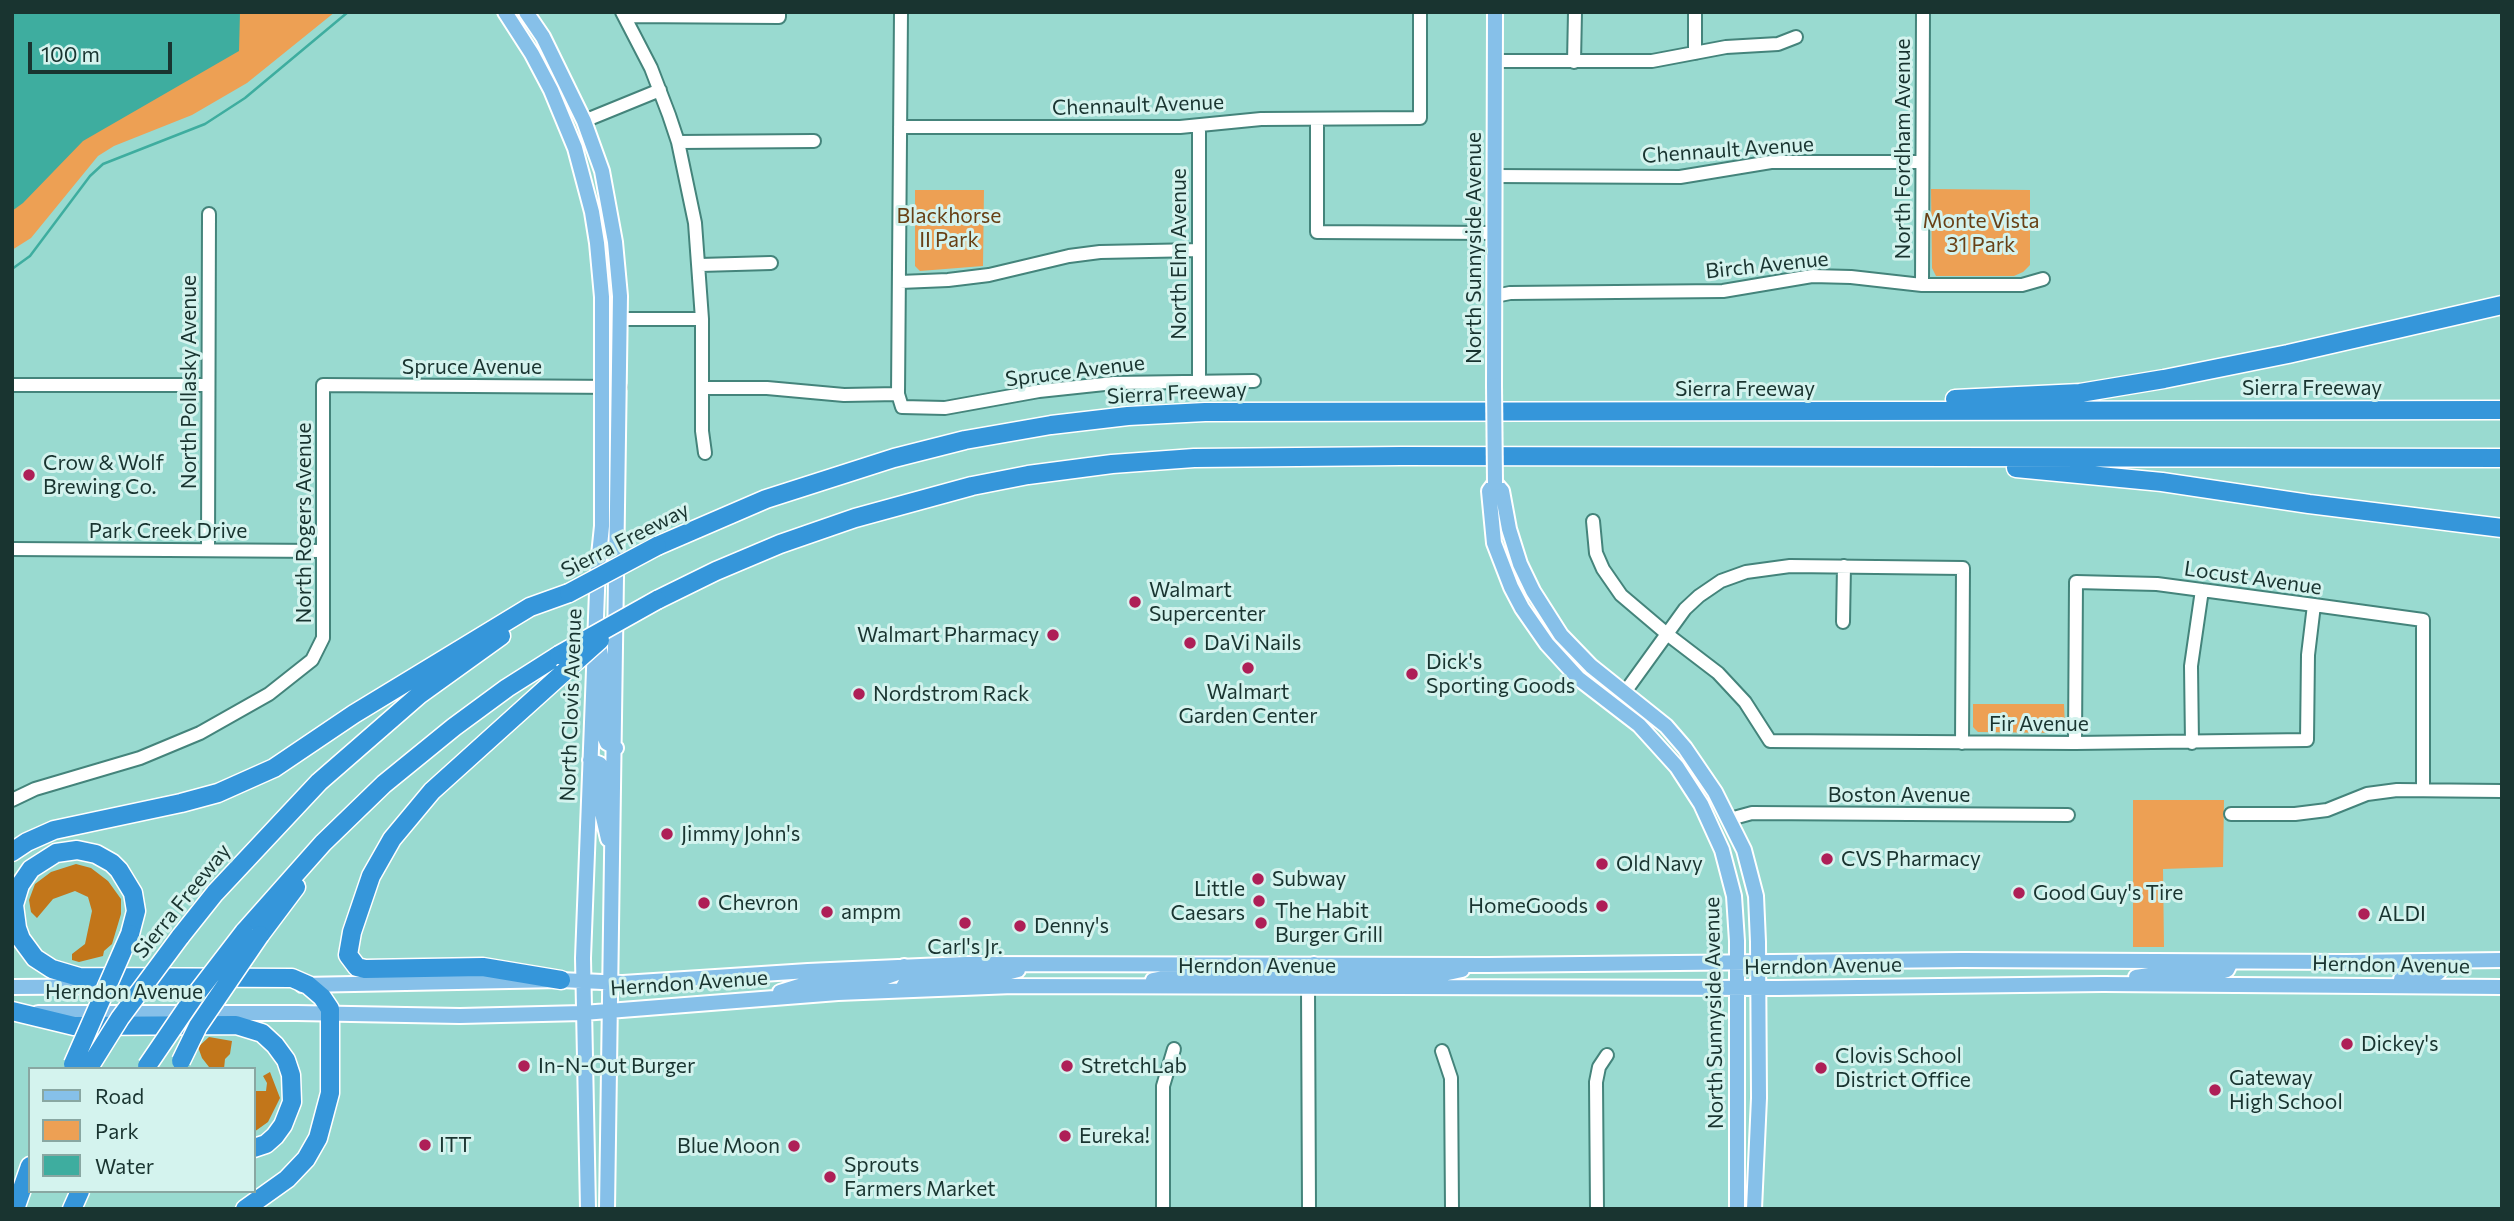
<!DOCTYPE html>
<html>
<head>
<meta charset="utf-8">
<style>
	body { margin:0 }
	#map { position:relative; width:2514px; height:1221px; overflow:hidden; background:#99dad0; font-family:Commissioner,sans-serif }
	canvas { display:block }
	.frame { position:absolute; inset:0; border:14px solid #193430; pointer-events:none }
	.legend { position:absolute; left:28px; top:1067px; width:228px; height:126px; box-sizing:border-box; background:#d4f3ee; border:2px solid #89a7a2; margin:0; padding:9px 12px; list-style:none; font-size:21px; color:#193430 }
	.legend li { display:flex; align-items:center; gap:14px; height:35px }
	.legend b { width:35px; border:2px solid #89a7a2 }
	.scale { position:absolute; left:28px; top:42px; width:144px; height:32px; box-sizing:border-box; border:4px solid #193430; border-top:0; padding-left:9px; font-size:21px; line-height:24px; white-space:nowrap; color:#193430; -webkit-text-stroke:5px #d4f3ee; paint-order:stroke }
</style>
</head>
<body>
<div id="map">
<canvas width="2514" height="1221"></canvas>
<div class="frame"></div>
<ul class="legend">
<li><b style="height:9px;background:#86c0e9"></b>Road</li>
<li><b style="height:19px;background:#eda054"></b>Park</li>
<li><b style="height:19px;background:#3ead9f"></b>Water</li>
</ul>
<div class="scale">100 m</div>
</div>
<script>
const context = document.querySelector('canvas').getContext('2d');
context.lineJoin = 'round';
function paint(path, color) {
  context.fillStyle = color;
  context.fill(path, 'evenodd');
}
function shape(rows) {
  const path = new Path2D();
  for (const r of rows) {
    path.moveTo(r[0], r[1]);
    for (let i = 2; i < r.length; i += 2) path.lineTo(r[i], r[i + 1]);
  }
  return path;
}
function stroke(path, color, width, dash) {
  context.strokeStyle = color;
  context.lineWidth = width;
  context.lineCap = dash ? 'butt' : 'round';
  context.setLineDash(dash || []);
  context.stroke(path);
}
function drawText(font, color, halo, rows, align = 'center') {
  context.font = font + ' Commissioner,sans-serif';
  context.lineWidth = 6;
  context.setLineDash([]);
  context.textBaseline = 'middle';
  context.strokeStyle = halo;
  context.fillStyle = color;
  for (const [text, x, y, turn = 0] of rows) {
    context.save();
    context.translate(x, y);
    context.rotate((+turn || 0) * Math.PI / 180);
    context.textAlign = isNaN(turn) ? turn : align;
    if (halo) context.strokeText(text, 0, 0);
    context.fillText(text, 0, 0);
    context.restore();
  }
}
const green = shape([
	[12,12,335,12,247,83,192,115,114,146,98,156,31,238,12,250],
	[1931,189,2030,190,2030,265,2023,272,2014,276,1936,276,1932,268],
	[915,190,984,190,983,266,920,271,915,266],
	[1973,704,2064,704,2065,727,2058,733,1978,732,1973,727],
	[2133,800,2224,800,2223,867,2163,869,2164,947,2133,947]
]);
const forest = shape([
	[76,864,91,868,108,881,121,899,121,914,112,944,104,951,103,956,79,962,72,960,72,954,85,944,92,911,88,897,75,891,53,899,37,918,31,912,29,900,35,884,51,872],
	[209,1037,232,1041,230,1054,225,1059,224,1069,208,1069,209,1067,202,1058,198,1047],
	[270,1072,280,1098,268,1122,254,1132,254,1094,255,1091,266,1091,267,1083,263,1076]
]);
const water = shape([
	[12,12,240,12,239,51,83,141,23,203,12,211]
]);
const stream = shape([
	[12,269,30,256,90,176,103,164,205,124,245,98,348,12]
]);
const minor = shape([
	[622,12,651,68,669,115,678,142,695,223,702,319,702,431,705,453],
	[901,12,898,394,902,407,945,408,1039,391,1114,383,1254,381],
	[1695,12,1695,53],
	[625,16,779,17,779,12],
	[1495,61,1652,61,1726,47,1778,44,1796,37],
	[1574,62,1575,12],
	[584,121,660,90],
	[1317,121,1317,232,1495,233],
	[900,127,1180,127,1261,119,1420,118,1420,12],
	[1199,127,1199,381],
	[678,142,814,141],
	[1495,176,1680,177,1771,162,1922,162],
	[700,265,771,263],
	[900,282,948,280,989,275,1069,256,1100,252,1199,250],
	[1922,285,1923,12],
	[1495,296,1510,293,1723,291,1812,276,1851,277,1922,285,2022,285,2043,279],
	[603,319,702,319],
	[12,385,208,385],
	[702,388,767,388,844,395,898,394],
	[1593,521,1596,553,1603,569,1621,595,1667,634,1718,673,1745,702,1770,741,2075,743,2307,740,2308,655,2314,605],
	[12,549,323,551],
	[208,550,209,214],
	[1843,622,1844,566],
	[1625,692,1685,609,1699,596,1721,581,1746,572,1790,566,1963,568,1962,743],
	[2075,743,2076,582,2157,584,2314,605,2423,620,2423,790],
	[2192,743,2191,666,2202,590],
	[12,800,35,789,140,758,200,733,269,694,312,660,323,638,323,385,620,387],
	[2231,814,2295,814,2327,810,2367,794,2397,790,2502,791],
	[1730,819,1752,813,2068,815],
	[1308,987,1309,1209],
	[1442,1051,1451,1078,1452,1209],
	[1163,1209,1163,1086,1174,1049],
	[1597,1209,1596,1082,1599,1067,1607,1055]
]);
const major = shape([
	[505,12,532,54,551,90,575,148,592,212,597,243,602,297,602,526,598,565,583,958,588,1209],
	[526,12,543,37,584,121,602,171,615,242,620,296,607,1209],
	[1494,385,1495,12],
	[600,650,605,677,604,736,607,743,616,748],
	[590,760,600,764,603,769,602,813,608,839],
	[2136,977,2156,974,2217,973,2227,970,2231,962],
	[1153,980,1173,976,1294,976,1305,973,1314,964],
	[302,985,561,980,623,983,808,971,966,964,1487,965,1963,960,2346,962,2502,960],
	[2401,985,2401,979,2406,974,2438,973,2449,961],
	[12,987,149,986],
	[1308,987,1311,978,1317,975,1439,975,1462,970],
	[902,989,907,980,912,977,999,975,1018,970],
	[780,992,809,983,884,978,895,974,904,966],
	[38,1013,297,1013,460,1016,583,1013,838,993,1013,986,1777,988,2103,984,2502,987],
	[1737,1209,1737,941,1734,896,1722,850,1701,804,1677,767,1639,725,1578,678,1547,644,1522,608,1511,587,1494,543,1489,491,1495,483,1502,491,1509,529,1520,564,1533,591,1561,635,1591,666,1666,726,1685,748,1715,792,1744,850,1756,896,1758,942,1759,1098,1754,1209]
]);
const highway = shape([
	[1955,399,2080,393,2164,379,2288,354,2502,305],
	[2016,468,2162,482,2309,504,2502,528],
	[657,546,766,499,894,458,965,440,1051,425,1128,416,1205,412,2502,410],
	[657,600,716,571,780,544,855,518,972,486,1028,475,1112,464,1194,458,1401,456,2502,458],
	[12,852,27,842,54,830,181,803,218,793,274,768,354,714,530,607,569,593],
	[244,932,323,843,384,784,454,727,507,688,559,655],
	[130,934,136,911,133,893,119,870,112,863,96,854,77,850,56,853,31,869,20,885,14,905,17,928,21,939,35,958,52,969,79,977,292,978,308,985,322,997,330,1009,330,1093,318,1138,306,1159,287,1179,245,1209],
	[260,935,296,887],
	[180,937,215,893,319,782,419,695,501,636],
	[561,980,483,967,365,969,357,967,348,955,352,932,371,876,392,839,432,791,563,673],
	[12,1011,74,1026,236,1025,262,1033,275,1045,286,1060,291,1075,292,1102,283,1125,275,1136,266,1144,254,1148],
	[15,1209,30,1166],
	[72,1209,80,1191]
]);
const majorBridge = shape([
	[1494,385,1495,483]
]);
const highwayBridge = shape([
	[569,593,657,546],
	[559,655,657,600],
	[563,673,600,640],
	[181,1061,198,1026,260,935],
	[73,1064,130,934],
	[90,1066,120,1018,180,937],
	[147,1066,194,997,244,932]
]);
const markers = [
	[29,475,7,"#ae1f57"],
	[1135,602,7,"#ae1f57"],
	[1053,635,7,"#ae1f57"],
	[1190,643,7,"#ae1f57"],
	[1248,668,7,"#ae1f57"],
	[1412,674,7,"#ae1f57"],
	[859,694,7,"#ae1f57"],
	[667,834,7,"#ae1f57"],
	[1827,859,7,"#ae1f57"],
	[1602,864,7,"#ae1f57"],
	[1258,879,7,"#ae1f57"],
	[2019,893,7,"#ae1f57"],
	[1259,901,7,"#ae1f57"],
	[704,903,7,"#ae1f57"],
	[1602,906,7,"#ae1f57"],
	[827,912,7,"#ae1f57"],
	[2364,914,7,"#ae1f57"],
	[965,923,7,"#ae1f57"],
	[1261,923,7,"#ae1f57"],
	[1020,926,7,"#ae1f57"],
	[2347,1044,7,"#ae1f57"],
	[524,1066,7,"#ae1f57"],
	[1067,1066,7,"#ae1f57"],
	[1821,1068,7,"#ae1f57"],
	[2215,1090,7,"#ae1f57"],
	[1065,1136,7,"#ae1f57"],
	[425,1145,7,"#ae1f57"],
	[794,1146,7,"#ae1f57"],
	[830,1177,7,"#ae1f57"]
];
const streetNames = [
	["Chennault Avenue",1138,105,-2],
	["North Fordham Avenue",1903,149,-90],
	["Chennault Avenue",1728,150,-4],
	["North Sunnyside Avenue",1474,248,-90],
	["North Elm Avenue",1179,254,-90],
	["Birch Avenue",1767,265,-6],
	["Spruce Avenue",472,367],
	["Spruce Avenue",1075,371,-7],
	["North Pollasky Avenue",189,382,-90],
	["Sierra Freeway",2312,388],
	["Sierra Freeway",1745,389],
	["Sierra Freeway",1177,393,-3],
	["North Rogers Avenue",304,523,-90],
	["Park Creek Drive",168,531],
	["Sierra Freeway",625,540,-27],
	["Locust Avenue",2253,578,8],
	["North Clovis Avenue",571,705,-88],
	["Fir Avenue",2039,724],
	["Boston Avenue",1899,795],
	["Sierra Freeway",182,901,-51],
	["Herndon Avenue",2391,965,1],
	["Herndon Avenue",1257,966],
	["Herndon Avenue",1823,966,-1],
	["Herndon Avenue",689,983,-4],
	["Herndon Avenue",124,992],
	["North Sunnyside Avenue",1714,1013,-91]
];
const parkNames = [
	["Blackhorse",949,216],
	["II Park",949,240],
	["Monte Vista",1981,221],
	["31 Park",1981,245]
];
const poiNames = [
	["Crow & Wolf",43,463],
	["Brewing Co.",43,487],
	["Walmart",1149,590],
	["Supercenter",1149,614],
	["Walmart Pharmacy",1039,635,"right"],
	["DaVi Nails",1204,643],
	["Dick's",1426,662],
	["Sporting Goods",1426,686],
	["Walmart",1248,692,"center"],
	["Garden Center",1248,716,"center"],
	["Nordstrom Rack",873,694],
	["Jimmy John's",681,834],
	["CVS Pharmacy",1841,859],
	["Old Navy",1616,864],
	["Subway",1272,879],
	["Little",1245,889,"right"],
	["Caesars",1245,913,"right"],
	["Good Guy's Tire",2033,893],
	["Chevron",718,903],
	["HomeGoods",1588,906,"right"],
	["The Habit",1275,911],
	["Burger Grill",1275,935],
	["ampm",841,912],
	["ALDI",2378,914],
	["Denny's",1034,926],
	["Carl's Jr.",965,947,"center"],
	["Dickey's",2361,1044],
	["Clovis School",1835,1056],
	["District Office",1835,1080],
	["In-N-Out Burger",538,1066],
	["StretchLab",1081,1066],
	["Gateway",2229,1078],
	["High School",2229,1102],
	["Eureka!",1079,1136],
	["ITT",439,1145],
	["Blue Moon",780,1146,"right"],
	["Sprouts",844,1165],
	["Farmers Market",844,1189]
];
paint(green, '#eda054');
paint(forest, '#c2761a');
paint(water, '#3ead9f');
stroke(stream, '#3ead9f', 2.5);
stroke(minor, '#44847b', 16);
stroke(major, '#fff', 18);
stroke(highway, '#fff', 21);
stroke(minor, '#fff', 12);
stroke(major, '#86c0e9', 14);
stroke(highway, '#3596da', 18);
stroke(majorBridge, '#fff', 18, []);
stroke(highwayBridge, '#fff', 21, []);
stroke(majorBridge, '#86c0e9', 14);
stroke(highwayBridge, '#3596da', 18);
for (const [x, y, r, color] of markers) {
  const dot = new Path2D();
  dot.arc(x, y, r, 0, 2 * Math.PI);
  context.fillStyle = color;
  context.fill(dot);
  stroke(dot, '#d4f3ee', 2.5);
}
drawText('21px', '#193430', '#d4f3ee', streetNames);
drawText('21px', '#684015', '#d4f3ee', parkNames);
drawText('21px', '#193430', '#d4f3ee', poiNames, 'left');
</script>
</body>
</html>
